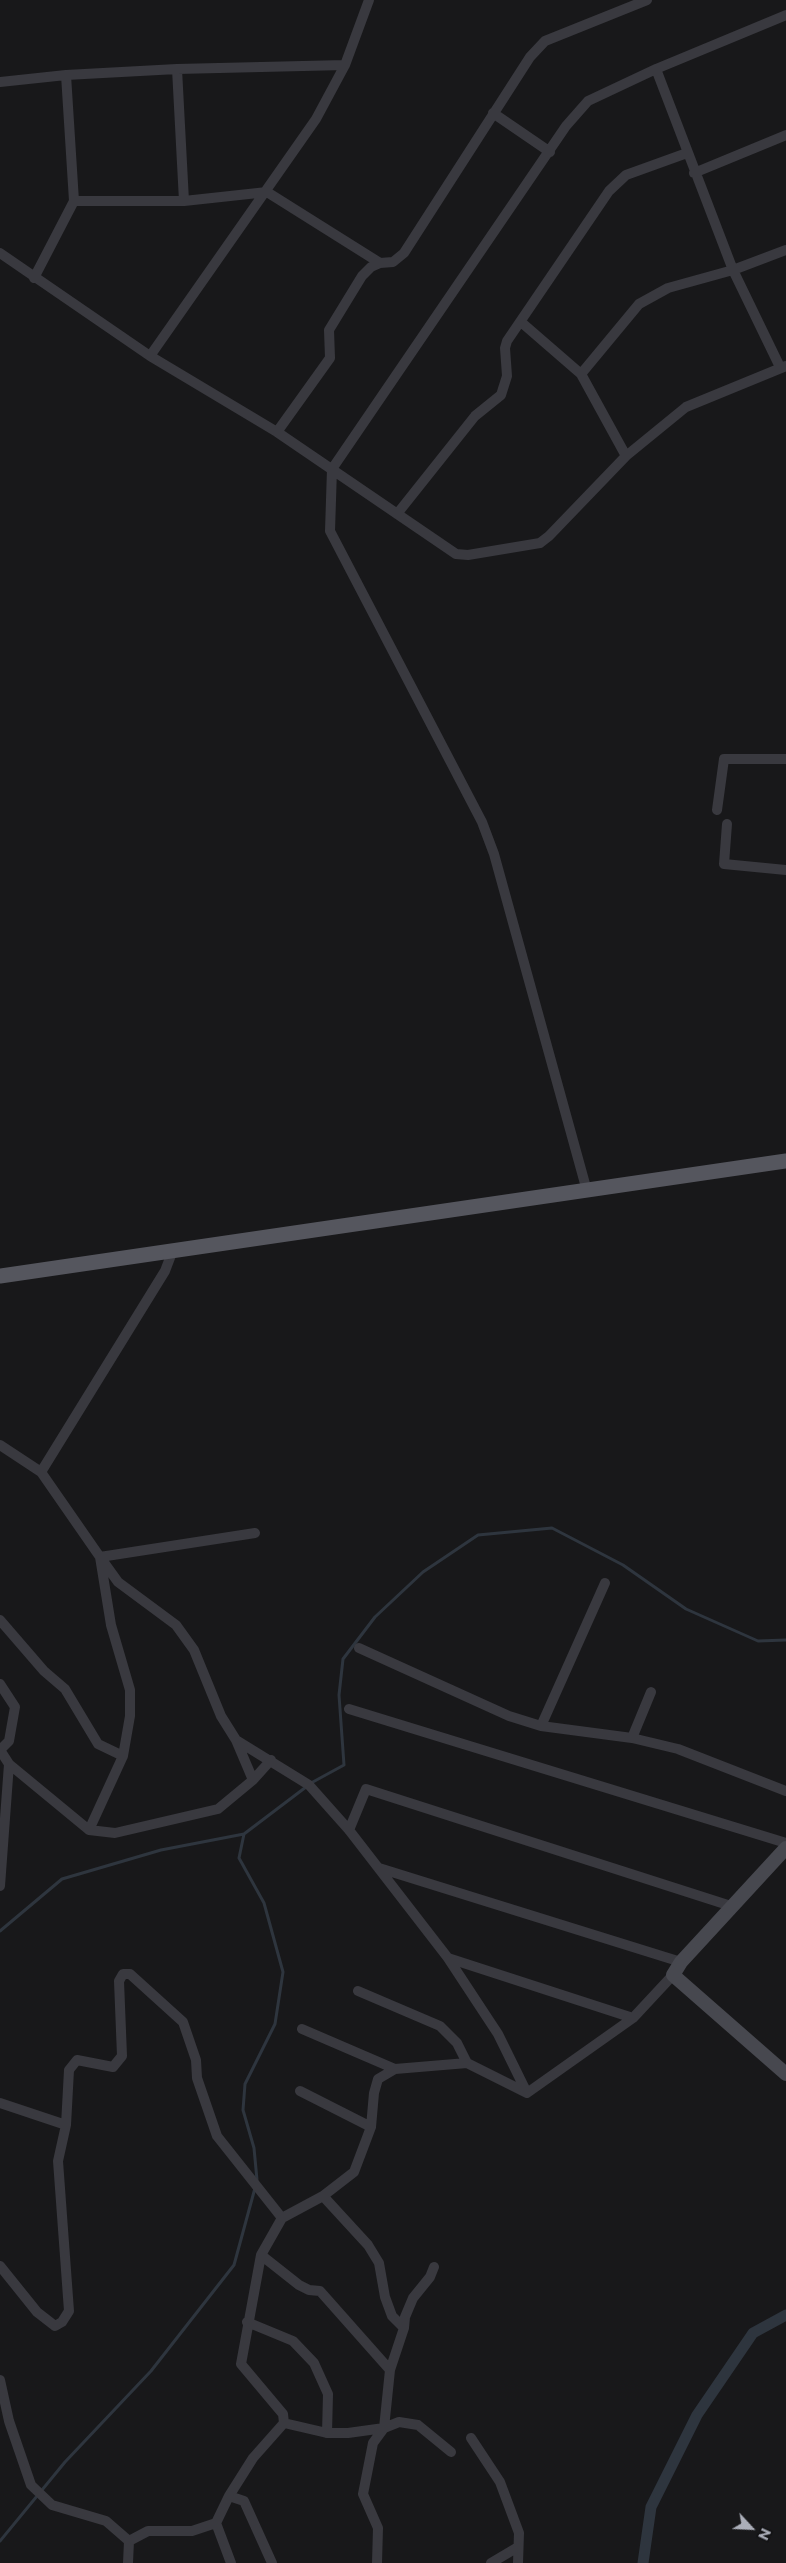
<!DOCTYPE html>
<html>
<head>
<meta charset="utf-8">
<style>
	body { margin:0 }
	#map { position:relative; width:786px; height:2563px; overflow:hidden; background:#18181a; font-family:Montserrat,sans-serif }
	canvas { display:block }
	.north { position:absolute; left:726px; top:2503px; width:50px; height:50px; -webkit-text-stroke:4px #131315; paint-order:stroke; rotate:115deg; font-size:14px; font-weight:700; line-height:20px; text-align:center; color:#abaeb9 }
	.north::after { content:''; display:block; margin:auto; width:18px; height:22px; background:#abaeb9; clip-path:polygon(50% 0,100% 100%,50% 72%,0 100%) }
</style>
</head>
<body>
<div id="map">
<canvas width="786" height="2563"></canvas>
<div class="north">N</div>
</div>
<script>
const context = document.querySelector('canvas').getContext('2d');
context.lineJoin = 'round';
function shape(rows) {
  const path = new Path2D();
  for (const r of rows) {
    path.moveTo(r[0], r[1]);
    for (let i = 2; i < r.length; i += 2) path.lineTo(r[i], r[i + 1]);
  }
  return path;
}
function stroke(path, color, width, dash) {
  context.strokeStyle = color;
  context.lineWidth = width;
  context.lineCap = dash ? 'butt' : 'round';
  context.setLineDash(dash || []);
  context.stroke(path);
}
const stream = shape([
	[311,1783,344,1765,339,1695,343,1659,375,1617,423,1572,478,1535,552,1528,623,1565,686,1609,758,1641,786,1640],
	[244,1834,239,1858,264,1903,283,1972,275,2024,245,2084,243,2110,254,2148,257,2180],
	[0,1931,62,1879,161,1850,244,1834,306,1787],
	[0,2541,65,2462,151,2371,234,2265,255,2188]
]);
const canal = shape([
	[643,2563,651,2507,697,2415,753,2333,786,2315]
]);
const street = shape([
	[177,69,184,201],
	[656,69,733,270,780,367],
	[0,82,66,75,177,69,345,65,369,0],
	[493,113,550,152],
	[694,173,786,135],
	[74,201,184,201,267,192,380,263],
	[0,253,150,356,277,432,456,554,468,555,540,543,549,536,626,456,686,407,786,366],
	[34,278,74,201,66,75],
	[521,322,581,374,626,456],
	[150,356,316,119,345,65],
	[581,374,639,304,668,288,733,270,786,250],
	[277,432,330,358,329,330,362,276,371,267,380,263,393,262,404,253,530,57,545,41,647,0],
	[397,514,475,416,501,395,507,376,505,348,507,341,609,191,626,175,687,153],
	[717,810,724,759,786,759],
	[727,824,724,864,786,870],
	[587,1191,494,854,482,822,330,531,332,469,566,126,588,101,656,69,786,15],
	[0,1445,41,1472,100,1557,111,1625,130,1690,130,1716,123,1756,89,1830],
	[41,1472,165,1271,173,1250],
	[255,1533,100,1557,118,1582,176,1625,194,1650,221,1716,236,1740,309,1785,349,1830,448,1958,498,2034,527,2093],
	[0,1620,44,1671,65,1689,98,1744,123,1756],
	[359,1648,509,1716,541,1726,632,1738,678,1749,786,1791],
	[0,1684,15,1707,9,1741,0,1750,9,1764,89,1830,115,1833,218,1809,253,1780,271,1760],
	[349,1709,786,1843],
	[541,1726,605,1583],
	[632,1738,651,1692],
	[236,1740,253,1780],
	[349,1830,366,1789,731,1906],
	[379,1868,681,1962],
	[0,1886,9,1764],
	[448,1958,633,2018],
	[358,1991,440,2026,457,2043,467,2063],
	[302,2029,395,2069],
	[300,2091,371,2127],
	[0,2103,66,2125],
	[323,2196,368,2245,379,2263,385,2297,392,2316,404,2328],
	[261,2255,299,2285,309,2290,320,2291,390,2370],
	[0,2266,37,2312,55,2326,62,2322,69,2311,58,2161,66,2125,69,2070,77,2060,113,2067,122,2056,119,1981,123,1974,130,1974,183,2022,196,2060,197,2078,217,2136,282,2218],
	[247,2322,293,2341,314,2363,328,2394,327,2433],
	[0,2380,9,2421,31,2485,52,2505,106,2521,129,2541,128,2563],
	[284,2423,327,2433,348,2433,384,2428,390,2370,404,2328,405,2317,413,2298,430,2277,434,2267],
	[471,2438,500,2482,519,2533,518,2563],
	[229,2496,244,2501,272,2563],
	[216,2523,231,2563],
	[129,2541,148,2531,192,2531,216,2523,229,2496,253,2458,284,2423,283,2414,241,2364,261,2255,282,2218,323,2196,354,2172,371,2127,374,2093,378,2079,395,2069,467,2063,527,2093,633,2018,673,1975],
	[377,2563,378,2528,363,2494,373,2443,384,2428,399,2422,418,2425,451,2452],
	[491,2563,518,2547]
]);
const secondary = shape([
	[786,1848,681,1962,673,1975,786,2074]
]);
const primary = shape([
	[0,1276,786,1161]
]);
stroke(stream, '#2e353e', 3);
stroke(canal, '#2e353e', 11);
stroke(street, '#39393f', 10);
stroke(secondary, '#47484f', 14);
stroke(primary, '#55565e', 15);
</script>
</body>
</html>
